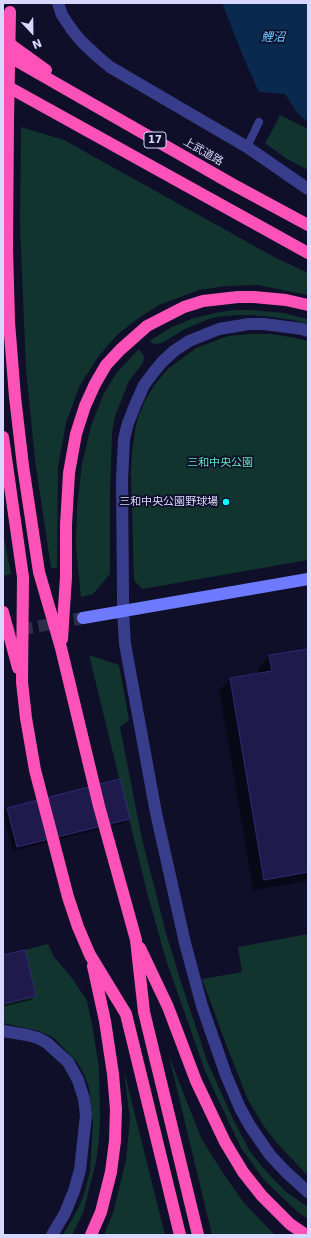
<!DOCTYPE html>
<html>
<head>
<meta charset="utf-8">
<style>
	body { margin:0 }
	#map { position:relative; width:311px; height:1238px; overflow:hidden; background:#100f2a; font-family:"DejaVu Sans",sans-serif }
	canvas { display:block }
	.frame { position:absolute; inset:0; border:4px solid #d8d7ff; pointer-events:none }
	.north { position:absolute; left:12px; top:12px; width:40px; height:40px; -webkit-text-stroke:3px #100f2a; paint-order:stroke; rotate:158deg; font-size:11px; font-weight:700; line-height:16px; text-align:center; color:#d8d7ff }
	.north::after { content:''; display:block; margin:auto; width:14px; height:18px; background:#d8d7ff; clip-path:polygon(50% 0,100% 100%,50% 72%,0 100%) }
</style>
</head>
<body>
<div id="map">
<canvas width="311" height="1238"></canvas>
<div class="frame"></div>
<div class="north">N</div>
</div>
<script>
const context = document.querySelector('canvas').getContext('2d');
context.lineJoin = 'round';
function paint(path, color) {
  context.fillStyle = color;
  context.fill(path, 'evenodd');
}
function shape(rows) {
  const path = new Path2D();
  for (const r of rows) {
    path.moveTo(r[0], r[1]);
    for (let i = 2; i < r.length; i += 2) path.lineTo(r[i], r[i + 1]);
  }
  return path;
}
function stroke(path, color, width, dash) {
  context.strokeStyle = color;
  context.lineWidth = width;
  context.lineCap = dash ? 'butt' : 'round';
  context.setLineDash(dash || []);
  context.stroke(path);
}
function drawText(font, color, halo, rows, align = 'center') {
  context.font = font + ' "DejaVu Sans","Noto Sans JP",sans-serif';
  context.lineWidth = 3.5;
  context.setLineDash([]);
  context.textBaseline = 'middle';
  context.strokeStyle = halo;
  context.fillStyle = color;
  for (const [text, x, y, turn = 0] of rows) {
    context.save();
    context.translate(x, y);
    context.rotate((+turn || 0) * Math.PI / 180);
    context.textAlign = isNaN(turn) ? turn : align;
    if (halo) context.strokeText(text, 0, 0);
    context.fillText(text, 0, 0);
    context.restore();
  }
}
const green = shape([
	[280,115,308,129,308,170,287,159,265,143,273,129],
	[21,127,64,140,276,258,308,273,308,295,257,285,226,286,199,290,159,305,137,319,117,335,98,357,79,387,66,423,58,467,57,568,51,568,35,460,26,369,20,226],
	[236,310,252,310,283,313,308,319,308,324,293,320,271,317,252,315,236,315,217,317,206,320,181,331,162,343,154,344,149,341,172,327,194,318,220,312],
	[250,334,271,334,290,337,308,341,308,560,142,589,134,580,131,474,132,452,135,431,138,417,145,401,155,384,168,369,196,348,228,336],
	[139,349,144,356,143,363,129,381,115,416,112,433,110,493,110,574,93,594,81,597,76,546,77,507,82,464,91,426,103,395,117,372],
	[3,533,11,574,3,576],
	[89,655,119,665,129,720,120,727,142,839,166,933,180,979,207,1061,231,1115,249,1150,263,1168,286,1192,308,1207,308,1219,299,1213,265,1181,241,1148,205,1071,166,960,147,892],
	[308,934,308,1176,277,1143,263,1125,248,1100,226,1044,202,979,242,972,238,947],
	[48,944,54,957,72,978,87,1001,92,1024,99,1068,100,1118,99,1139,96,1162,83,1213,72,1235,63,1235,79,1207,85,1191,90,1171,93,1124,89,1087,83,1072,77,1062,54,1038,39,1031,3,1023,3,1004,36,996,25,950],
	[169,1056,201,1138,223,1173,244,1203,275,1235,212,1235],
	[124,1071,165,1235,104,1235,113,1213,126,1160,130,1119]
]);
const water = shape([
	[222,3,308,3,308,122,298,114,285,94,259,92,245,61]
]);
const shadow = shape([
	[308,650,308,881,253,890,219,690,231,679,259,674,258,668,270,656],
	[7,808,128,819,124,823,13,851,3,813],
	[3,956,35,996,31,1000,3,1007]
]);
const building = shape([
	[308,649,308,872,264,880,230,678,272,671,269,655,308,649],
	[120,779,130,819,17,847,7,808,120,779],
	[25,950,36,996,3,1004,3,955,25,950]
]);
const secondaryTunnel = shape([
	[3,633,83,618]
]);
const lane = shape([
	[247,147,259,122]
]);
const street = shape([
	[58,3,62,15,72,30,81,41,97,56,110,67,247,147,308,189],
	[308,331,302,329,264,324,249,324,219,329,189,341,174,351,162,362,153,373,144,385,136,403,128,423,124,439,122,480,123,591,123,611,125,644,156,813,185,943,202,1006,226,1075,240,1108,250,1126,270,1155,286,1172,308,1192],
	[3,1031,27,1035,38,1038,47,1043,68,1062,78,1080,84,1099,86,1115,80,1170,74,1191,65,1213,52,1235]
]);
const secondary = shape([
	[83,618,308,579]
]);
const highway = shape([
	[3,39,46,70],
	[3,53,232,184,308,225],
	[3,84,308,253],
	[8,121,7,247,9,322,15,397,23,466,39,572,61,648,99,806,136,940,144,1012,198,1235],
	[3,437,23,577,22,682,26,718,35,770,68,897,78,927,90,955,126,1014,180,1235],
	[3,612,18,668],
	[62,639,66,577,66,525,69,473,76,434,85,406,95,384,106,365,120,350,147,326,184,307,203,301,238,297,254,297,286,300,308,305],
	[140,948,168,1007,196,1081,225,1142,243,1172,262,1196,290,1224,306,1235],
	[91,1235,101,1212,111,1172,115,1141,116,1109,113,1074,105,1021,93,966]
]);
const highwayBridge = shape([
	[8,121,10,12]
]);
const markers = [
	[226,502,4,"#03fffd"]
];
const shields = [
	[155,140,22]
];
const shieldNames = [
	["17",155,140]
];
const streetNames = [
	["上武道路",203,152,30]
];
const parkNames = [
	["三和中央公園",220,463]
];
const poiNames = [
	["三和中央公園野球場",218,502]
];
const waterNames = [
	["鯉沼",273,38]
];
paint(green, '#11342f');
paint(water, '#092a4e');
paint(shadow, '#0007');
paint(building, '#1e1a4c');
stroke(building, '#312a79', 1);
stroke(secondaryTunnel, '#2e2d4a', 12, [12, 6]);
stroke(lane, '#373d8b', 8);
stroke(street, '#373d8b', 12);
stroke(secondary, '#6e7aff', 12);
stroke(highway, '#ff52b8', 12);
stroke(highwayBridge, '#ff52b8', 12);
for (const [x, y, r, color] of markers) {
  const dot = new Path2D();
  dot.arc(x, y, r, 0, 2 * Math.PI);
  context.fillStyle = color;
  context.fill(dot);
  stroke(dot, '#100f2a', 1.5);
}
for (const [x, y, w] of shields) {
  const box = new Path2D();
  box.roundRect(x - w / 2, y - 8, w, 16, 3);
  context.fillStyle = '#100f2a';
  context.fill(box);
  stroke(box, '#d8d7ff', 1);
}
drawText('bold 10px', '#d8d7ff', null, shieldNames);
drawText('11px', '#d8d7ff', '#100f2a', streetNames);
drawText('11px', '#5be7b5', '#100f2a', parkNames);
drawText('11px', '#d8d7ff', '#100f2a', poiNames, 'right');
drawText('italic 12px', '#65c8ff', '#100f2a', waterNames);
</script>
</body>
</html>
